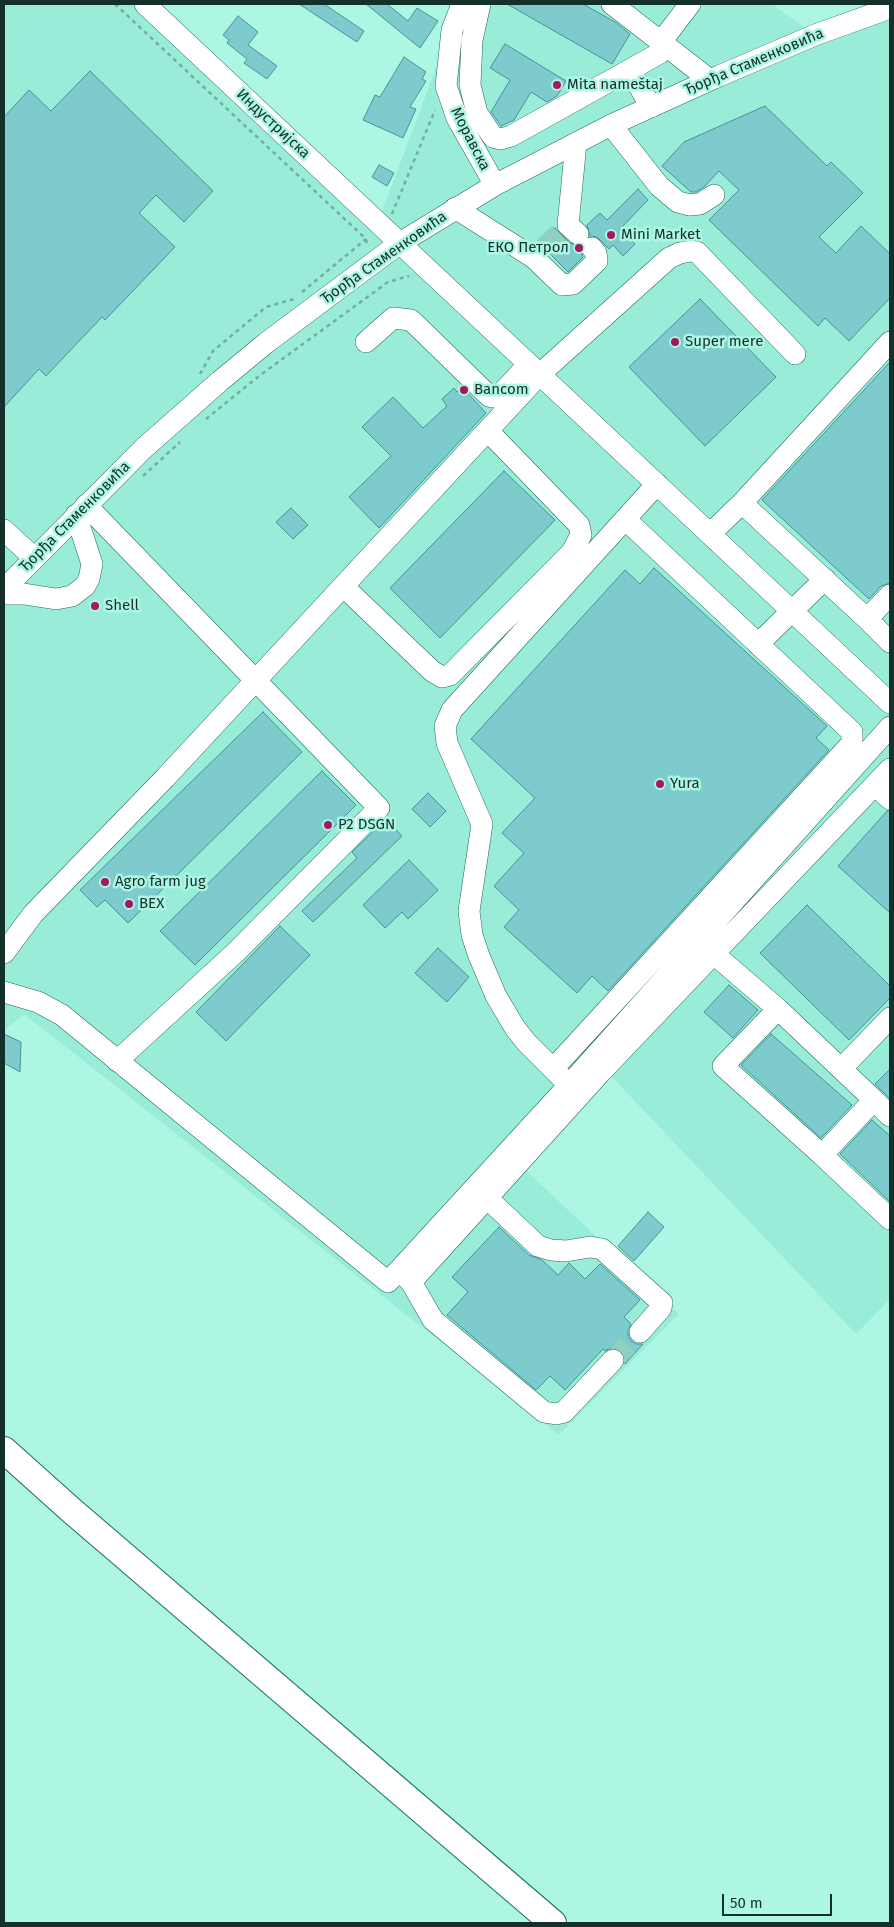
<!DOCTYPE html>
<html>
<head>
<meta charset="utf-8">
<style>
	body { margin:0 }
	#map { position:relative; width:894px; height:1927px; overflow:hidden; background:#aef6e4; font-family:"Fira Sans",sans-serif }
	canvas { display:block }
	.frame { position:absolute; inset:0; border:5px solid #13312a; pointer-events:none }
	.scale { position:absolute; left:722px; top:1894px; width:110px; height:22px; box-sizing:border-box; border:2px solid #13312a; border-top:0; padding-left:6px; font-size:15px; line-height:18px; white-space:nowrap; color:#13312a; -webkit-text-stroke:4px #aef6e4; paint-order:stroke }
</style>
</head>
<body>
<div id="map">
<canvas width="894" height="1927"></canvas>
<div class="frame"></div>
<div class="scale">50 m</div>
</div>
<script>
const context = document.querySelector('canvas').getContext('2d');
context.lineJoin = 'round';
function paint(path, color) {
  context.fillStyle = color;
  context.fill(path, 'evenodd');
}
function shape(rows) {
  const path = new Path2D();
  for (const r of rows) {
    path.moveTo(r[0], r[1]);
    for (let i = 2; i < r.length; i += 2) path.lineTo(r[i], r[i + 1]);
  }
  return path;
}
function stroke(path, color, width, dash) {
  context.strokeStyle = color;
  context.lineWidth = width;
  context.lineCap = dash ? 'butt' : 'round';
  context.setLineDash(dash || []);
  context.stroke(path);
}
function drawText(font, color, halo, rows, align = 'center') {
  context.font = font + ' "Fira Sans",sans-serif';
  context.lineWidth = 5;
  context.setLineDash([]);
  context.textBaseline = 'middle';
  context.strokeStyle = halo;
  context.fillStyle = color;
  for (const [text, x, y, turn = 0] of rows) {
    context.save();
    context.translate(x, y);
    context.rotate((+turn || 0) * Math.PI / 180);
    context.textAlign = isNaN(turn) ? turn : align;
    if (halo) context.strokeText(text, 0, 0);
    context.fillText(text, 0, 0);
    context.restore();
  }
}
const built = shape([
	[4,4,145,4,378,222,460,4,772,4,815,35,890,8,890,1299,856,1334,609,1074,520,1165,679,1314,559,1435,24,1014,4,1031]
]);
const building = shape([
	[299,4,324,4,364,31,357,42,299,4],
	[366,4,387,4,408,21,417,8,438,21,420,48,366,4],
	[507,4,583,4,615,22,630,34,612,64,507,4],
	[238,16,258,32,248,45,277,66,267,79,244,63,247,59,227,43,229,40,223,35,238,16],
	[505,44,566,81,557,96,547,102,531,92,514,120,501,126,491,112,510,80,490,68,505,44],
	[404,57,426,72,422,79,426,81,410,107,416,109,403,138,363,120,375,95,380,97,404,57],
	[90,71,213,191,184,222,156,195,139,213,175,247,105,320,102,317,46,376,39,369,4,407,4,117,29,90,51,111,90,71],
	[765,106,827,166,831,162,863,193,819,237,836,253,861,226,890,254,890,298,849,341,825,318,818,326,709,220,739,190,719,171,704,187,696,192,691,192,662,166,684,142,765,106],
	[379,165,394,173,387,186,372,177,379,165],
	[638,189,648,200,620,229,635,244,623,256,613,245,609,249,597,237,590,236,587,225,600,213,607,220,638,189],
	[555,228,570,243,580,246,580,250,583,257,568,272,539,243,555,228],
	[700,299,776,377,705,446,629,367,700,299],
	[890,362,890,583,881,586,869,599,762,500,890,362],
	[462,387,486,413,379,528,349,497,391,456,362,427,393,397,423,428,447,406,442,399,454,388,457,392,462,387],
	[504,471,555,520,440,638,390,588,504,471],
	[291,508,308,525,293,539,276,522,291,508],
	[654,568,827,726,816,738,829,750,608,991,592,976,577,993,504,927,519,910,494,886,524,853,502,833,535,798,471,739,625,570,640,584,654,568],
	[263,712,302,752,128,923,105,900,97,907,80,890,263,712],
	[322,771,356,805,195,965,160,931,322,771],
	[428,793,446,811,430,827,412,809,428,793],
	[887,811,890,811,890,913,838,866,887,811],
	[386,819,402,836,313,922,302,911,357,858,352,852,386,819],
	[409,860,438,890,408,919,402,912,385,928,363,905,409,860],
	[807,905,890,986,890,998,849,1040,760,953,807,905],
	[280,926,310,955,226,1041,196,1012,280,926],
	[438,948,469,977,447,1002,415,973,438,948],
	[729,985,758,1010,733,1038,704,1012,729,985],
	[4,1034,21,1042,20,1072,4,1063,4,1034],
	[771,1034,852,1105,821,1138,741,1065,771,1034],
	[890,1069,890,1099,875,1084,890,1069],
	[872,1120,890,1136,890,1202,840,1154,872,1120],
	[648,1212,664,1227,634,1261,618,1246,648,1212],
	[499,1227,529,1255,542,1260,558,1275,569,1263,585,1279,600,1264,640,1300,624,1317,631,1324,628,1330,628,1336,631,1341,637,1344,643,1344,625,1364,625,1357,621,1351,615,1348,610,1348,605,1351,603,1349,565,1390,550,1376,536,1390,447,1315,468,1292,452,1277,499,1227]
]);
const minorTunnel = shape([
	[544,248,560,233],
	[613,1360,640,1332]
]);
const path = shape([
	[115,4,366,239,367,246],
	[392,214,435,110],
	[302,292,366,239],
	[200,374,213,351,266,307,294,299],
	[206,419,259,376,388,282,409,276],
	[143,476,180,442]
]);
const minor = shape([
	[145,4,890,703],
	[462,4,452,30,446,86,457,118,495,185],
	[480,4,472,40,470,85,477,113,493,137,501,139,511,136,660,53],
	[612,4,710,80],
	[661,42,690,4],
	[630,70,651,107],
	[611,125,659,186,678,202,690,205,700,204,714,195],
	[576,143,568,225,578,234],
	[455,208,534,258,562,285,573,284,597,261,596,253,592,248],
	[366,342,393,318,411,320,489,396,493,397,500,395,529,364],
	[742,503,890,342],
	[86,505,379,808,236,952,117,1061],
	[4,530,34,558],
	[710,534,742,503,867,619,890,595],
	[343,586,432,671,442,677,450,675,572,552,581,535,579,525,488,431],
	[4,589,144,448,220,381,266,343,400,243,495,185,611,125,719,76,815,35,890,8],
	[4,594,24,594,56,599,72,596,85,586,89,579,92,564,76,515],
	[867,619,890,642],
	[758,644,825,579],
	[875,785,890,799],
	[4,953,33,914,165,778,540,374,669,258,680,253,691,251,697,252,795,354],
	[714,954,778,1009,723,1066,822,1155,874,1100,778,1009],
	[4,992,38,1002,62,1015,388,1282,569,1085,890,727],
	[553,1069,852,743,852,732,625,519],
	[841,1069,890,1018],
	[563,1079,526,1042,515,1028,496,996,479,956,472,935,469,911,482,824,447,743,445,726,452,710,657,484],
	[874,1100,890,1116],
	[822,1155,890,1219],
	[487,1198,538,1246,551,1250,566,1251,590,1247,602,1249,662,1303,661,1308,640,1332],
	[399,1270,411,1282,600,1073,890,769],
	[411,1282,433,1320,544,1412,556,1414,564,1412,613,1360]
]);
const major = shape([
	[4,1450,71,1510,553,1923]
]);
const markers = [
	[557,85,5,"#a4185e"],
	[611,235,5,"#a4185e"],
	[579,248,5,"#a4185e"],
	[675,342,5,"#a4185e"],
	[464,390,5,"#a4185e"],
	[95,606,5,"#a4185e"],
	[660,784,5,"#a4185e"],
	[328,825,5,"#a4185e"],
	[105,882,5,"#a4185e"],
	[129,904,5,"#a4185e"]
];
const streetNames = [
	["Ђорђа Стаменковића",754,62,-23],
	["Индустријска",273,124,43],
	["Моравска",470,139,63],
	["Ђорђа Стаменковића",384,258,-35],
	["Ђорђа Стаменковића",75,517,-45]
];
const poiNames = [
	["Mita nameštaj",567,85],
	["Mini Market",621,235],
	["ЕКО Петрол",569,248,"right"],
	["Super mere",685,342],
	["Bancom",474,390],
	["Shell",105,606],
	["Yura",670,784],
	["P2 DSGN",338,825],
	["Agro farm jug",115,882],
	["BEX",139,904]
];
paint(built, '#99ecd8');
paint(building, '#7dcbcc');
stroke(building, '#469495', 1);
stroke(minorTunnel, '#8fcfbf', 21, [21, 11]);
stroke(minor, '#216c5d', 22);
stroke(major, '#216c5d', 28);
stroke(path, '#74ad9f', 2.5, [4, 4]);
stroke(minor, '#fff', 21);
stroke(major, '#fff', 26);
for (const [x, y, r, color] of markers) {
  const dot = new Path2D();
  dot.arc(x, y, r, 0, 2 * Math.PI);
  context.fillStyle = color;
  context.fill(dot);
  stroke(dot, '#aef6e4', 2);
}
drawText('15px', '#13312a', '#aef6e4', streetNames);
drawText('15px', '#13312a', '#aef6e4', poiNames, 'left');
</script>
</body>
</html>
